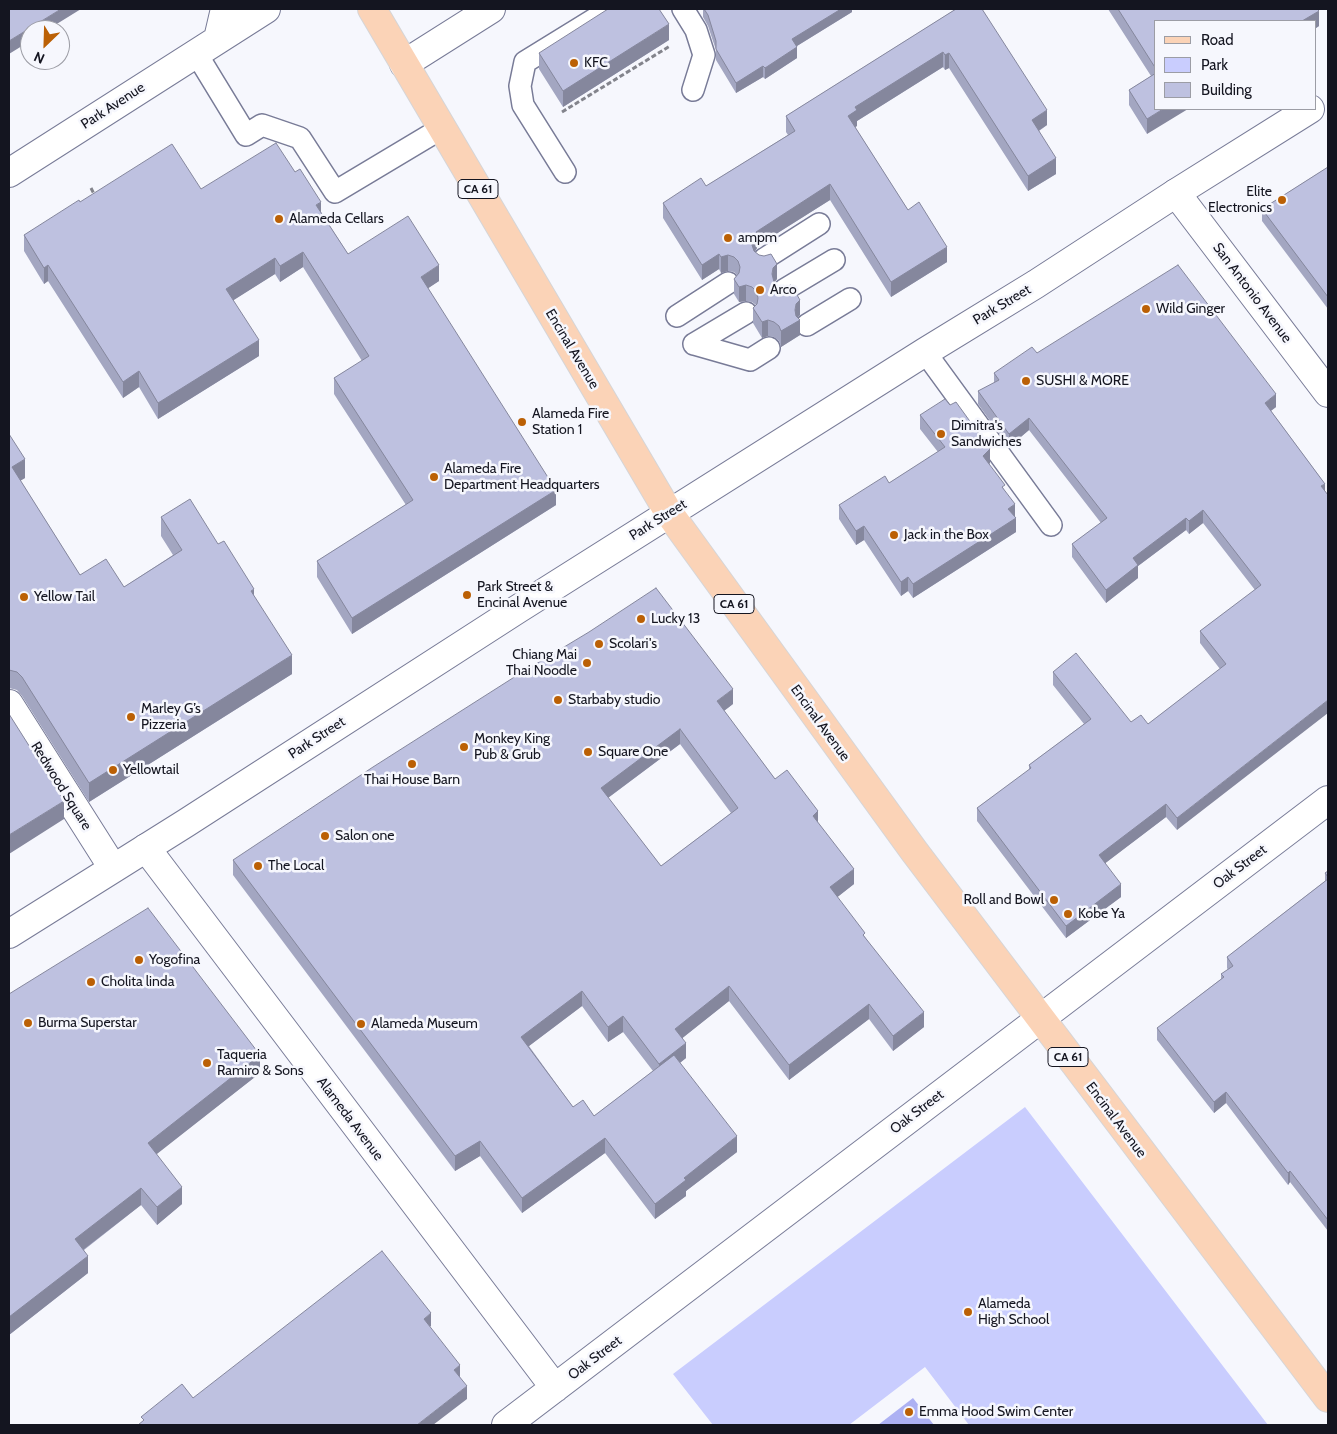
<!DOCTYPE html>
<html>
<head>
<meta charset="utf-8">
<style>
	body { margin:0 }
	#map { position:relative; width:1337px; height:1434px; overflow:hidden; background:#f6f7fd; font-family:Cabin,sans-serif }
	canvas { display:block }
	.frame { position:absolute; inset:0; border:10px solid #141520; pointer-events:none }
	.legend { position:absolute; left:1154px; top:20px; width:162px; height:90px; box-sizing:border-box; background:#f6f7fd; border:1px solid #9c9da5; margin:0; padding:6px 9px; list-style:none; font-size:15px; color:#141520 }
	.legend li { display:flex; align-items:center; gap:10px; height:25px }
	.legend b { width:25px; border:1px solid #9c9da5 }
	.north { position:absolute; left:20px; top:20px; width:50px; height:50px; box-sizing:border-box; background:#f6f7fd; border:1px solid #9c9da5; border-radius:50%; rotate:204deg; font-size:14px; font-weight:700; line-height:20px; text-align:center; color:#141520 }
	.north::after { content:''; display:block; margin:auto; width:18px; height:22px; background:#bb6005; clip-path:polygon(50% 0,100% 100%,50% 72%,0 100%) }
</style>
</head>
<body>
<div id="map">
<canvas width="1337" height="1434"></canvas>
<div class="frame"></div>
<ul class="legend">
<li><b style="height:6px;background:#fbd3b7"></b>Road</li>
<li><b style="height:14px;background:#c9cdfe"></b>Park</li>
<li><b style="height:14px;background:#bec1e0"></b>Building</li>
</ul>
<div class="north">N</div>
</div>
<script>
const context = document.querySelector('canvas').getContext('2d');
context.lineJoin = 'round';
function paint(path, color) {
  context.fillStyle = color;
  context.fill(path, 'evenodd');
}
function shape(rows) {
  const path = new Path2D();
  for (const r of rows) {
    path.moveTo(r[0], r[1]);
    for (let i = 2; i < r.length; i += 2) path.lineTo(r[i], r[i + 1]);
  }
  return path;
}
function stroke(path, color, width, dash) {
  context.strokeStyle = color;
  context.lineWidth = width;
  context.lineCap = dash ? 'butt' : 'round';
  context.setLineDash(dash || []);
  context.stroke(path);
}
function drawText(font, color, halo, rows, align = 'center') {
  context.font = font + ' Cabin,sans-serif';
  context.lineWidth = 5;
  context.setLineDash([]);
  context.textBaseline = 'middle';
  context.strokeStyle = halo;
  context.fillStyle = color;
  for (const [text, x, y, turn = 0] of rows) {
    context.save();
    context.translate(x, y);
    context.rotate((+turn || 0) * Math.PI / 180);
    context.textAlign = isNaN(turn) ? turn : align;
    if (halo) context.strokeText(text, 0, 0);
    context.fillText(text, 0, 0);
    context.restore();
  }
}
const green = shape([
	[1025,1107,1268,1425,969,1425,925,1367,849,1425,713,1425,673,1374]
]);
const water = shape([
	[913,1398,934,1425,878,1425]
]);
const path = shape([
	[562,112,670,46],
	[91,188,95,196]
]);
const lane = shape([
	[683,9,696,30,704,55,693,90],
	[196,53,246,135,262,125,300,138,335,192,442,128],
	[565,172,523,105,520,86,525,62,611,9],
	[764,259,819,224],
	[784,290,834,260],
	[677,316,728,283],
	[807,325,850,299],
	[694,344,750,360,769,348],
	[694,344,746,313],
	[925,352,1051,525]
]);
const street = shape([
	[218,39,225,9],
	[404,64,491,9],
	[9,173,266,9],
	[1176,193,1328,393],
	[9,704,113,868],
	[146,848,555,1388],
	[506,1425,1328,800]
]);
const secondary = shape([
	[9,934,186,823,518,609,925,352,1036,284,1176,193,1310,109]
]);
const primary = shape([
	[372,9,669,513,914,851,1328,1398]
]);
const wall = shape([
	[703,9,852,9,852,12,797,46,797,58,765,79,763,77,736,93,716,60,716,50,708,26,703,17],
	[956,9,982,9,1047,125,1039,131,1056,174,1028,191,949,68,945,70,943,67,857,121,857,126,855,127,908,210,947,262,891,297,830,200,757,246,757,248,755,252,777,279,774,282,800,315,798,317,800,335,781,347,779,341,774,337,768,336,762,338,753,323,753,308,756,305,752,302,746,301,739,302,734,294,734,279,737,275,734,272,728,271,721,273,719,269,702,280,663,218,663,203,706,186,788,135,786,132,786,116],
	[1108,9,1317,9,1319,26,1316,28,1316,21,1156,21,1156,109,1147,134,1129,105,1129,90,1151,76],
	[669,40,563,107,539,69,539,53],
	[1328,167,1328,309,1262,221,1262,209],
	[201,189,321,212,348,254,439,281,428,288,556,505,352,634,317,577,317,561,406,505,334,394,334,378,362,361,303,267,280,282,275,274,233,300,259,356,158,419,139,387,123,398,48,281,44,284,24,251,24,235,80,202],
	[1037,353,1276,407,1271,411,1325,484,1177,830,1166,817,1105,863,1121,897,1066,938,977,821,977,808,1029,770,1029,765,1084,724,1053,685,1053,672,1131,722,1148,724,1220,669,1200,643,1200,631,1255,590,1203,523,1189,534,1186,530,1138,566,1138,578,1106,603,1072,557,1072,544,1101,523,1029,430,1009,447,978,404,978,391,994,383,994,373],
	[920,415,990,463,989,464,1005,491,1015,517,1016,532,913,598,908,591,901,596,864,540,856,545,839,519,839,505,889,483,938,452,920,429],
	[9,434,25,478,20,480,80,575,124,587,173,555,161,536,161,517,218,544,254,597,292,674,89,802,22,696,17,690,9,688],
	[733,704,724,711,775,779,818,823,854,884,837,897,865,937,924,1027,893,1051,869,1019,789,1080,729,1001,682,1038,686,1058,680,1063,737,1152,686,1191,686,1196,655,1219,605,1153,522,1213,480,1156,455,1171,233,875,233,860],
	[680,744,731,813,661,866,608,798],
	[582,1006,608,1042,623,1032,653,1071,594,1116,573,1107,529,1046],
	[1328,871,1328,1231,1290,1182,1288,1185,1226,1103,1214,1113,1157,1040,1157,1028,1221,979,1221,974,1228,970,1227,968,1227,957,1325,881,1325,873],
	[9,994,260,1073,156,1154,182,1204,157,1225,141,1205,84,1250,88,1273,9,1335]
]);
const shadedWall = shape([
	[61,9,81,9,47,30,30,30,30,41,9,54,9,41],
	[841,9,852,9,852,12,792,49,792,39],
	[1319,11,1319,26,1316,28,1316,21,1302,21],
	[669,24,669,40,563,107,563,91],
	[797,47,797,58,765,79,765,68],
	[943,52,943,67,857,121,857,126,848,131,848,116,855,107],
	[949,53,949,68,945,70,945,55],
	[763,66,763,77,736,93,736,83],
	[1163,109,1188,109,1147,134,1147,119],
	[1047,110,1047,125,1032,135,1032,120],
	[1056,158,1056,174,1028,191,1028,176],
	[830,184,830,200,757,246,757,248,753,254,752,245,753,238,756,232],
	[321,202,321,217,316,205],
	[947,247,947,262,891,297,891,282],
	[303,252,303,267,280,282,280,266],
	[719,254,719,269,702,280,702,265],
	[728,255,728,271,721,273,721,257],
	[275,258,275,274,226,305,226,289],
	[777,264,777,279,773,284,772,274,773,268],
	[48,265,48,281,44,284,44,268],
	[439,265,439,281,421,293,421,277],
	[746,285,746,301,739,302,739,287],
	[800,300,800,315,796,319,800,320,800,335,781,347,781,331,795,310,796,304],
	[768,320,768,336,762,338,762,322],
	[259,340,259,356,158,419,158,403],
	[139,371,139,387,123,398,123,382],
	[1276,394,1276,407,1265,415,1265,403],
	[1029,418,1029,430,1009,447,1009,434],
	[990,449,990,463,983,470,983,456],
	[25,459,25,478,12,486,12,467],
	[1325,484,1325,496,1321,486],
	[556,490,556,505,352,634,352,618],
	[1015,504,1015,518,1008,509],
	[1203,510,1203,523,1189,534,1189,521],
	[1016,518,1016,532,913,598,913,584],
	[1186,518,1186,530,1138,566,1138,578,1106,603,1106,590,1133,558],
	[864,526,864,540,856,545,856,531],
	[908,577,908,591,901,596,901,582],
	[254,589,254,607,251,591],
	[292,655,292,674,89,802,89,783],
	[733,689,733,704,717,716,717,701],
	[1328,700,1328,713,1177,830,1177,818],
	[680,729,680,744,601,803,601,788],
	[64,801,64,819,9,854,9,835],
	[1166,804,1166,817,1099,868,1099,855],
	[818,811,818,826,813,816],
	[854,869,854,884,830,903,830,887],
	[1121,884,1121,897,1066,938,1066,926],
	[729,986,729,1001,675,1044,675,1029],
	[582,991,582,1006,521,1052,521,1037],
	[869,1004,869,1019,789,1080,789,1065],
	[924,1012,924,1027,893,1051,893,1036],
	[623,1016,623,1032,608,1042,608,1027],
	[686,1043,686,1058,659,1079,659,1064],
	[260,1055,260,1073,148,1161,148,1143],
	[1226,1092,1226,1103,1214,1113,1214,1102],
	[737,1136,737,1152,686,1191,686,1196,655,1219,655,1204,684,1178],
	[605,1138,605,1153,522,1213,522,1198],
	[480,1141,480,1156,455,1171,455,1156],
	[1290,1171,1290,1182,1288,1185,1288,1173],
	[182,1187,182,1204,157,1225,157,1207],
	[141,1188,141,1205,75,1256,75,1239],
	[88,1256,88,1273,9,1335,9,1317],
	[431,1313,431,1326,424,1331,424,1319],
	[460,1365,460,1378,454,1370],
	[467,1386,467,1399,433,1425,417,1425]
]);
const building = shape([
	[9,9,61,9,9,41,9,9],
	[608,9,659,9,669,24,563,91,539,53,608,9],
	[704,9,841,9,792,39,797,47,765,68,763,66,736,83,716,49,716,41,708,15,704,9],
	[956,9,982,9,1047,110,1032,120,1056,158,1028,176,949,53,945,55,943,52,855,107,857,110,848,116,908,210,919,202,947,247,891,282,830,184,756,232,757,233,753,238,752,245,754,251,759,255,764,256,771,254,777,264,773,268,772,274,774,282,778,286,784,287,791,285,800,300,796,304,795,310,796,316,800,320,781,331,779,326,774,322,768,320,762,322,753,308,757,304,758,298,756,291,752,287,746,285,739,287,734,279,739,273,740,267,738,261,734,257,728,255,721,257,719,254,702,265,663,203,701,178,706,186,795,131,786,116,956,9],
	[1118,9,1317,9,1319,11,1302,21,1156,21,1156,69,1118,9],
	[1156,73,1156,109,1163,109,1147,119,1129,90,1156,73],
	[276,143,295,172,300,169,321,202,316,205,348,254,408,216,439,265,421,277,556,490,352,618,317,561,413,500,334,378,369,356,303,252,280,266,275,258,226,289,259,340,158,403,139,371,123,382,48,265,44,268,24,235,79,200,80,202,172,144,201,189,276,143],
	[1328,167,1328,297,1262,209,1328,167],
	[1178,265,1276,394,1265,403,1325,484,1321,486,1328,495,1328,700,1177,818,1166,804,1099,855,1121,884,1066,926,977,808,1031,768,1029,765,1091,719,1053,672,1076,653,1131,722,1141,715,1148,724,1226,664,1200,631,1261,585,1203,510,1189,521,1186,518,1133,558,1138,565,1106,590,1072,544,1107,518,1029,418,1009,434,978,391,999,380,994,373,1032,347,1037,353,1178,265],
	[945,399,950,405,956,402,990,449,983,456,1005,485,1002,487,1015,504,1008,509,1016,518,913,584,908,577,901,582,864,526,856,531,839,505,885,476,889,483,945,447,920,415,945,399],
	[9,434,25,459,12,467,80,575,106,559,124,587,182,550,161,517,190,499,218,544,224,541,254,589,251,591,292,655,89,783,22,677,17,672,9,670,9,434],
	[656,588,733,689,717,701,775,779,787,770,818,811,813,816,854,869,830,887,865,933,863,935,924,1012,893,1036,869,1004,789,1065,729,986,675,1029,686,1043,659,1064,623,1016,608,1027,582,991,521,1037,573,1107,583,1100,594,1116,674,1055,737,1136,684,1178,686,1180,655,1204,605,1138,522,1198,480,1141,455,1156,233,860,373,767,516,676,589,632,656,588],
	[680,729,738,808,661,866,601,788,680,729],
	[9,714,64,801,9,835,9,714],
	[1328,871,1328,877,1325,873,1328,871],
	[1328,879,1328,1220,1290,1171,1288,1173,1226,1092,1214,1102,1157,1028,1224,977,1221,974,1233,966,1227,957,1328,879],
	[148,908,260,1055,148,1143,182,1187,157,1207,141,1188,75,1239,88,1256,9,1317,9,994,148,908],
	[382,1251,431,1313,424,1319,460,1365,454,1370,467,1386,417,1425,138,1425,144,1420,141,1417,182,1384,193,1398,382,1251]
]);
const markers = [
	[574,63,5,"#bb6005"],
	[1282,200,5,"#bb6005"],
	[279,219,5,"#bb6005"],
	[728,238,5,"#bb6005"],
	[760,290,5,"#bb6005"],
	[1146,309,5,"#bb6005"],
	[1026,381,5,"#bb6005"],
	[522,422,5,"#bb6005"],
	[941,434,5,"#bb6005"],
	[434,477,5,"#bb6005"],
	[894,535,5,"#bb6005"],
	[467,595,5,"#bb6005"],
	[24,597,5,"#bb6005"],
	[641,619,5,"#bb6005"],
	[599,644,5,"#bb6005"],
	[587,663,5,"#bb6005"],
	[558,700,5,"#bb6005"],
	[131,717,5,"#bb6005"],
	[464,747,5,"#bb6005"],
	[588,752,5,"#bb6005"],
	[412,764,5,"#bb6005"],
	[113,770,5,"#bb6005"],
	[325,836,5,"#bb6005"],
	[258,866,5,"#bb6005"],
	[1054,900,5,"#bb6005"],
	[1068,914,5,"#bb6005"],
	[139,960,5,"#bb6005"],
	[91,982,5,"#bb6005"],
	[28,1023,5,"#bb6005"],
	[361,1024,5,"#bb6005"],
	[207,1063,5,"#bb6005"],
	[968,1312,5,"#bb6005"],
	[909,1412,5,"#bb6005"]
];
const shields = [
	[478,189,40],
	[734,604,40],
	[1068,1057,40]
];
const shieldNames = [
	["CA 61",478,189],
	["CA 61",734,604],
	["CA 61",1068,1057]
];
const poiNames = [
	["KFC",584,63],
	["Elite",1272,192,"right"],
	["Electronics",1272,208,"right"],
	["Alameda Cellars",289,219],
	["ampm",738,238],
	["Arco",770,290],
	["Wild Ginger",1156,309],
	["SUSHI & MORE",1036,381],
	["Alameda Fire",532,414],
	["Station 1",532,430],
	["Dimitra's",951,426],
	["Sandwiches",951,442],
	["Alameda Fire",444,469],
	["Department Headquarters",444,485],
	["Jack in the Box",904,535],
	["Park Street &",477,587],
	["Encinal Avenue",477,603],
	["Yellow Tail",34,597],
	["Lucky 13",651,619],
	["Scolari's",609,644],
	["Chiang Mai",577,655,"right"],
	["Thai Noodle",577,671,"right"],
	["Starbaby studio",568,700],
	["Marley G’s",141,709],
	["Pizzeria",141,725],
	["Monkey King",474,739],
	["Pub & Grub",474,755],
	["Square One",598,752],
	["Yellowtail",123,770],
	["Thai House Barn",412,780,"center"],
	["Salon one",335,836],
	["The Local",268,866],
	["Roll and Bowl",1044,900,"right"],
	["Kobe Ya",1078,914],
	["Yogofina",149,960],
	["Cholita linda",101,982],
	["Burma Superstar",38,1023],
	["Alameda Museum",371,1024],
	["Taqueria",217,1055],
	["Ramiro & Sons",217,1071],
	["Alameda",978,1304],
	["High School",978,1320],
	["Emma Hood Swim Center",919,1412]
];
const streetNames = [
	["Park Avenue",113,106,-33],
	["San Antonio Avenue",1252,293,53],
	["Park Street",1002,305,-31],
	["Encinal Avenue",572,349,59],
	["Park Street",658,520,-32],
	["Encinal Avenue",820,723,54],
	["Park Street",317,738,-33],
	["Redwood Square",61,786,58],
	["Oak Street",1240,867,-37],
	["Oak Street",917,1112,-37],
	["Alameda Avenue",350,1119,53],
	["Encinal Avenue",1116,1120,53],
	["Oak Street",595,1358,-37]
];
paint(green, '#c9cdfe');
paint(water, '#adb1f3');
stroke(lane, '#787b97', 24);
stroke(street, '#787b97', 30);
stroke(secondary, '#787b97', 30);
stroke(primary, '#d5d5d7', 30);
stroke(path, '#83848c', 3, [5, 2.5]);
stroke(lane, '#fff', 21);
stroke(street, '#fff', 28);
stroke(secondary, '#fff', 28);
stroke(primary, '#fbd3b7', 28);
paint(wall, '#a3a6c1');
paint(shadedWall, '#85879d');
paint(building, '#bec1e0');
stroke(building, '#85879d', 1);
for (const [x, y, r, color] of markers) {
  const dot = new Path2D();
  dot.arc(x, y, r, 0, 2 * Math.PI);
  context.fillStyle = color;
  context.fill(dot);
  stroke(dot, '#f6f7fd', 2);
}
for (const [x, y, w] of shields) {
  const box = new Path2D();
  box.roundRect(x - w / 2, y - 9.5, w, 19, 4);
  context.fillStyle = '#f6f7fd';
  context.fill(box);
  stroke(box, '#141520', 1);
}
drawText('bold 12px', '#141520', null, shieldNames);
drawText('14px', '#141520', '#f6f7fd', poiNames, 'left');
drawText('14px', '#141520', '#f6f7fd', streetNames);
</script>
</body>
</html>
